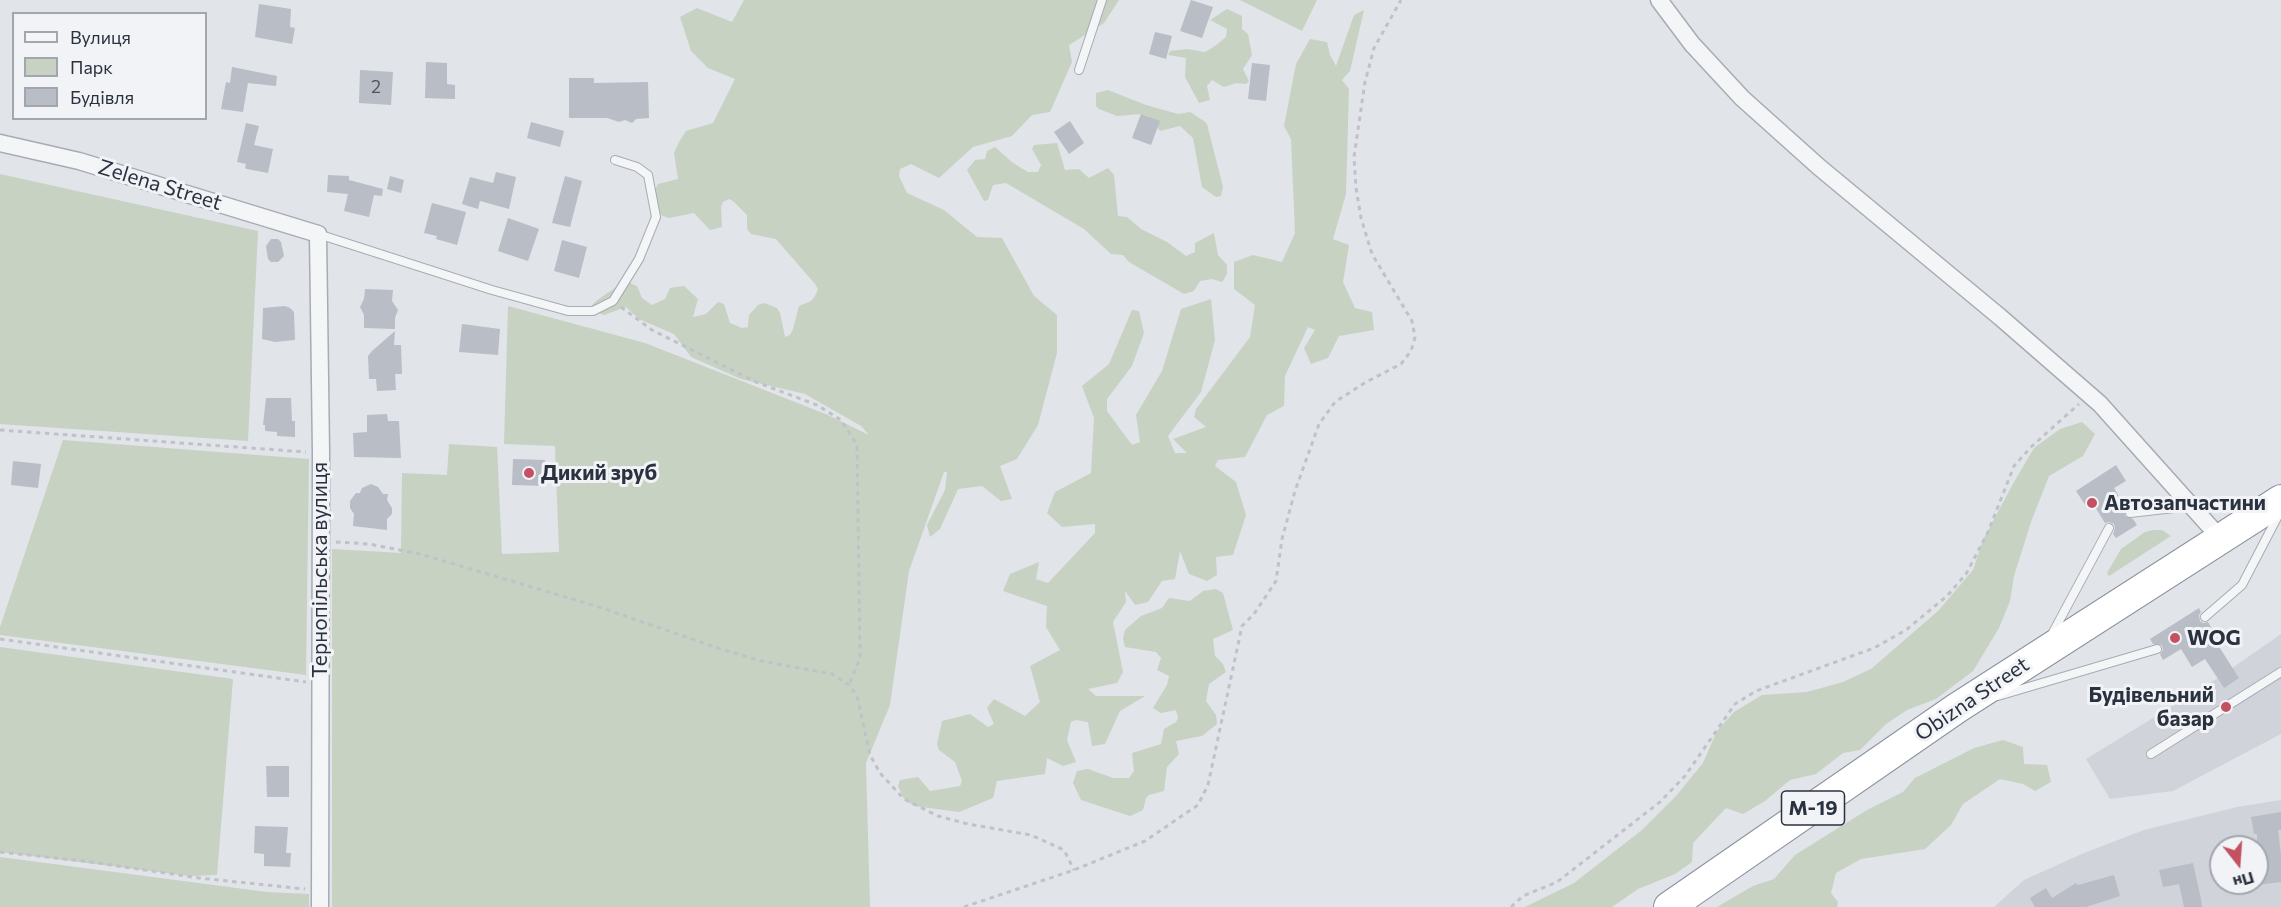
<!DOCTYPE html>
<html>
<head>
<meta charset="utf-8">
<style>
	body { margin:0 }
	#map { position:relative; width:2281px; height:907px; overflow:hidden; background:#e1e4e9; font-family:Commissioner,sans-serif }
	canvas { display:block }
	.legend { position:absolute; left:12px; top:12px; width:195px; height:108px; box-sizing:border-box; background:#f1f3f6; border:2px solid #a2a6ad; margin:0; padding:8px 10px; list-style:none; font-size:18px; color:#2b323f }
	.legend li { display:flex; align-items:center; gap:12px; height:30px }
	.legend b { width:30px; border:2px solid #a2a6ad }
	.north { position:absolute; left:2209px; top:835px; width:60px; height:60px; box-sizing:border-box; background:#f1f3f6; border:2px solid #a2a6ad; border-radius:50%; rotate:163deg; font-size:16px; font-weight:700; line-height:24px; text-align:center; color:#2b323f }
	.north::after { content:''; display:block; margin:auto; width:21px; height:27px; background:#c35162; clip-path:polygon(50% 0,100% 100%,50% 72%,0 100%) }
</style>
</head>
<body>
<div id="map">
<canvas width="2281" height="907"></canvas>
<ul class="legend">
<li><b style="height:8px;background:#f4f5f7"></b>Вулиця</li>
<li><b style="height:16px;background:#c7d2c3"></b>Парк</li>
<li><b style="height:16px;background:#b9bdc5"></b>Будівля</li>
</ul>
<div class="north">Пн</div>
</div>
<script>
const context = document.querySelector('canvas').getContext('2d');
context.lineJoin = 'round';
function paint(path, color) {
  context.fillStyle = color;
  context.fill(path, 'evenodd');
}
function shape(rows) {
  const path = new Path2D();
  for (const r of rows) {
    path.moveTo(r[0], r[1]);
    for (let i = 2; i < r.length; i += 2) path.lineTo(r[i], r[i + 1]);
  }
  return path;
}
function stroke(path, color, width, dash) {
  context.strokeStyle = color;
  context.lineWidth = width;
  context.lineCap = dash ? 'butt' : 'round';
  context.setLineDash(dash || []);
  context.stroke(path);
}
function drawText(font, color, halo, rows, align = 'center') {
  context.font = font + ' Commissioner,sans-serif';
  context.lineWidth = 6;
  context.setLineDash([]);
  context.textBaseline = 'middle';
  context.strokeStyle = halo;
  context.fillStyle = color;
  for (const [text, x, y, turn = 0] of rows) {
    context.save();
    context.translate(x, y);
    context.rotate((+turn || 0) * Math.PI / 180);
    context.textAlign = isNaN(turn) ? turn : align;
    if (halo) context.strokeText(text, 0, 0);
    context.fillText(text, 0, 0);
    context.restore();
  }
}
const built = shape([
	[2281,634,2281,734,2173,791,2110,799,2086,759,2215,680],
	[2281,800,2281,907,1994,907,2024,880,2084,853,2144,830,2237,807],
	[2221,847,2257,847,2257,883,2221,883]
]);
const green = shape([
	[744,0,1119,0,1104,23,1069,45,1072,62,1050,112,1032,115,1012,136,973,147,939,178,911,164,900,169,899,176,907,193,944,210,977,237,1002,238,1034,296,1057,315,1057,353,1038,425,1017,459,1000,466,1012,499,1001,501,982,486,958,489,940,529,930,537,927,525,945,490,947,472,944,472,909,571,890,705,866,763,870,907,332,907,332,549,401,553,402,473,447,475,449,444,497,447,502,554,559,552,555,446,504,444,508,306,645,343,828,415,869,435,861,426,805,394,741,379,691,357,674,334,639,319,626,307,604,315,593,311,592,305,596,301,625,281,637,286,642,298,652,305,665,299,670,288,684,286,698,299,693,317,706,314,718,302,724,304,730,323,742,328,748,327,749,315,758,305,764,303,777,308,780,313,785,337,790,335,793,329,799,306,811,301,815,296,818,289,815,284,776,239,751,234,747,229,747,215,733,201,729,199,723,202,721,207,722,227,710,230,694,213,669,218,663,216,650,205,650,199,658,184,678,179,674,153,679,142,686,131,713,123,735,79,708,68,691,51,680,17,697,8,732,22],
	[1240,0,1317,0,1302,31],
	[1227,9,1242,16,1242,29,1248,34,1252,55,1243,69,1249,81,1246,84,1236,83,1224,87,1212,80,1207,86,1210,100,1199,103,1185,77,1186,58,1168,55,1170,51,1187,49,1205,52,1215,46,1226,37,1227,29,1210,20],
	[1364,10,1350,71,1342,80,1349,89,1346,194,1333,239,1349,245,1343,282,1355,308,1372,312,1374,330,1339,336,1328,358,1311,364,1304,348,1315,330,1308,327,1285,376,1284,406,1267,415,1245,457,1218,460,1215,466,1236,482,1246,515,1233,555,1216,557,1217,575,1207,581,1189,574,1180,551,1175,579,1162,581,1148,602,1135,605,1125,591,1126,602,1113,622,1123,672,1117,683,1088,689,1096,696,1145,696,1120,711,1105,744,1092,746,1088,722,1076,720,1071,722,1067,740,1076,762,1063,766,1047,758,1045,774,997,781,993,798,959,812,914,806,904,799,898,786,900,780,918,777,930,791,960,786,962,781,955,762,939,750,937,744,942,721,970,714,988,727,994,724,987,708,994,699,1025,716,1040,702,1030,666,1060,650,1046,627,1047,606,1003,591,1010,574,1039,562,1036,579,1048,583,1095,533,1095,524,1062,527,1047,513,1055,492,1091,473,1094,418,1082,386,1109,364,1132,310,1139,311,1144,333,1132,366,1107,399,1107,411,1132,445,1140,442,1136,415,1162,371,1181,309,1211,299,1215,340,1201,392,1168,436,1175,453,1187,453,1173,439,1206,427,1194,417,1196,409,1250,337,1255,305,1234,289,1234,262,1253,255,1282,262,1295,233,1291,139,1284,126,1296,64,1310,39,1327,42,1330,55,1336,66,1354,15],
	[1108,90,1146,105,1178,114,1190,112,1204,121,1207,124,1223,187,1221,196,1216,197,1202,187,1193,138,1180,126,1160,131,1150,117,1141,114,1117,116,1099,109,1096,106,1096,93],
	[1057,143,1065,170,1079,169,1089,178,1108,168,1114,175,1118,216,1127,217,1141,229,1167,242,1186,256,1195,252,1195,243,1214,233,1218,255,1227,265,1227,274,1222,282,1212,279,1200,281,1194,291,1184,294,1129,262,1123,255,1111,254,1084,229,1006,183,993,185,988,200,984,201,967,170,975,160,985,159,987,151,995,147,1013,163,1028,172,1038,172,1041,165,1032,149,1034,145],
	[0,174,258,231,248,441,0,424],
	[2082,422,2095,434,2083,456,2049,476,2031,522,2014,576,2010,601,1999,628,1973,671,1936,699,1907,710,1886,724,1860,750,1843,753,1816,774,1790,780,1765,801,1743,814,1726,808,1693,843,1692,862,1675,874,1638,889,1612,907,1525,907,1574,883,1642,830,1676,796,1703,763,1717,731,1734,712,1762,695,1807,692,1843,682,1871,669,1938,611,1973,570,1983,540,2014,482,2034,448,2060,429],
	[63,440,309,459,306,675,0,635,0,627],
	[2153,530,2162,530,2171,536,2109,576,2107,573,2121,549,2145,532],
	[1216,589,1223,593,1233,630,1213,639,1215,656,1223,664,1226,672,1209,684,1206,701,1216,715,1217,724,1202,736,1176,741,1179,754,1167,767,1164,791,1149,795,1146,798,1143,810,1130,816,1081,800,1073,783,1077,771,1088,769,1113,778,1129,778,1134,771,1132,753,1161,744,1164,729,1176,722,1178,718,1176,710,1161,713,1153,708,1167,685,1169,676,1157,670,1161,658,1156,652,1125,647,1123,638,1125,630,1141,616,1162,608,1169,598,1190,601,1203,591],
	[0,647,233,679,217,875,190,876,0,852],
	[2003,740,2023,747,2024,764,2047,765,2051,782,2035,791,2023,784,2000,779,1963,804,1951,825,1925,849,1861,859,1836,873,1831,893,1838,902,1837,907,1717,907,1753,886,1774,879,1795,855,1867,810,1903,792,1915,778,1974,748],
	[0,857,267,892,309,894,309,907,0,907]
]);
const building = shape([
	[1191,0,1213,7,1202,38,1180,31],
	[259,4,291,9,290,27,295,28,292,44,255,37],
	[1155,32,1172,36,1166,59,1149,54],
	[426,62,447,63,447,84,455,85,455,99,425,98],
	[1252,63,1270,65,1266,101,1248,99],
	[232,67,277,76,276,86,248,83,243,112,221,109,226,82,230,83],
	[360,70,393,72,391,105,359,103],
	[569,78,594,78,594,83,648,82,649,118,636,119,632,123,625,120,619,122,607,118,569,118],
	[1141,114,1160,121,1151,145,1132,138],
	[1070,121,1084,143,1069,154,1054,132],
	[531,122,564,131,560,147,527,138],
	[246,123,259,126,254,145,273,149,268,173,247,169,245,168,246,164,237,162],
	[496,172,516,177,509,209,480,201,478,209,462,204,470,177,493,183],
	[328,175,349,176,349,180,383,189,382,196,374,195,369,217,344,211,348,194,327,192],
	[390,176,404,180,401,193,387,189],
	[565,176,582,181,570,227,552,223],
	[432,203,466,212,457,245,436,239,437,236,424,233],
	[508,218,539,229,528,261,498,251],
	[271,239,278,239,281,242,284,256,278,262,271,262,268,259,266,246],
	[562,240,587,247,579,278,554,271],
	[365,289,393,290,392,301,398,310,395,318,395,329,364,328,364,315,360,307,364,299],
	[285,306,290,308,294,312,295,340,275,342,262,339,263,308],
	[462,324,500,329,498,355,459,352],
	[395,331,394,345,401,345,402,374,395,374,396,390,377,391,376,379,369,379,368,356,372,351],
	[266,398,291,398,292,421,295,421,295,437,277,436,277,432,265,431,265,425,263,425],
	[387,414,388,421,399,421,401,458,354,457,353,433,367,432,367,415],
	[513,459,545,460,544,486,512,485],
	[13,461,41,464,38,488,11,485],
	[2116,465,2126,481,2114,488,2126,508,2125,516,2133,519,2137,525,2116,538,2113,534,2115,528,2114,524,2109,522,2105,523,2092,502,2086,506,2076,491],
	[371,484,378,487,383,494,388,494,387,500,392,508,392,514,387,519,387,530,353,526,354,514,350,508,350,501,356,493,360,493,362,488],
	[2199,608,2201,612,2199,615,2200,621,2203,623,2208,622,2212,629,2209,631,2239,678,2224,688,2205,659,2192,667,2181,649,2163,660,2160,654,2163,650,2162,645,2153,644,2150,639],
	[266,766,289,766,289,797,267,797],
	[2281,812,2281,830,2278,830,2281,855,2281,882,2257,885,2257,834,2254,834,2251,817],
	[255,826,288,827,286,853,291,853,290,867,264,866,264,854,254,853],
	[2193,863,2201,899,2202,907,2184,907,2179,884,2163,887,2159,870],
	[2114,875,2120,896,2086,907,2035,907,2030,898,2046,888,2052,898,2076,883,2078,885]
]);
const path = shape([
	[621,307,652,330,756,382,817,405,841,420,857,445,860,658,849,685],
	[0,430,306,452],
	[336,542,369,544,420,554,596,606,718,648,761,661,832,674,849,685,857,696,870,755,880,773,904,799,938,816,968,824,1031,835,1064,850,1074,870],
	[0,639,306,682],
	[0,852,84,861,199,878,305,889],
	[964,907,1074,870,1145,841,1198,805,1208,785,1242,626,1254,614,1276,581,1282,539,1295,491,1319,424,1335,402,1366,382,1401,364,1411,351,1415,337,1412,321,1372,254,1361,218,1356,188,1354,157,1365,82,1374,48,1401,0],
	[1511,907,1523,896,1557,882,1660,802,1685,776,1735,704,1756,691,1874,648,1906,630,1947,596,1966,574,1988,532,2014,466,2031,447,2079,404]
]);
const lane = shape([
	[1079,70,1102,0],
	[318,234,492,290,568,311,593,311,613,301,639,259,656,217,648,175,637,167,615,160],
	[2130,513,2192,506],
	[2205,617,2242,585,2280,512],
	[2051,636,2109,528],
	[1998,696,2157,649],
	[2151,754,2281,672]
]);
const street = shape([
	[1659,0,1692,44,1742,98,1819,167,2000,317,2100,404,2221,539],
	[0,143,79,161,318,234,321,453,320,907]
]);
const highway = shape([
	[1669,907,1957,708,2281,500]
]);
const markers = [
	[529,473,6,"#c35162"],
	[2092,503,6,"#c35162"],
	[2175,638,6,"#c35162"],
	[2226,707,6,"#c35162"]
];
const numberNames = [
	["2",376,87]
];
const shields = [
	[1813,808,63]
];
const shieldNames = [
	["М-19",1813,808]
];
const streetNames = [
	["Zelena Street",160,185,17],
	["Тернопільська вулиця",320,570,-90],
	["Obizna Street",1972,699,-34]
];
const poiNames = [
	["Дикий зруб",541,473],
	["Автозапчастини",2104,503],
	["WOG",2187,638],
	["Будівельний",2214,695,"right"],
	["базар",2214,719,"right"]
];
paint(built, '#d0d3da');
paint(green, '#c7d2c3');
paint(building, '#b9bdc5');
stroke(lane, '#a7abb3', 10);
stroke(street, '#a7abb3', 19);
stroke(highway, '#8a929e', 32);
stroke(path, '#c0c2c7', 3, [4.5, 4.5]);
stroke(lane, '#f4f5f7', 8);
stroke(street, '#f4f5f7', 16);
stroke(highway, '#fff', 30);
for (const [x, y, r, color] of markers) {
  const dot = new Path2D();
  dot.arc(x, y, r, 0, 2 * Math.PI);
  context.fillStyle = color;
  context.fill(dot);
  stroke(dot, '#f1f3f6', 2);
}
drawText('18px', '#4e5560', null, numberNames);
for (const [x, y, w] of shields) {
  const box = new Path2D();
  box.roundRect(x - w / 2, y - 17, w, 34, 4.5);
  context.fillStyle = '#f1f3f6';
  context.fill(box);
  stroke(box, '#2b323f', 1.5);
}
drawText('bold 20px', '#2b323f', null, shieldNames);
drawText('21px', '#2b323f', '#f1f3f6', streetNames);
drawText('bold 21px', '#2b323f', '#f1f3f6', poiNames, 'left');
</script>
</body>
</html>
